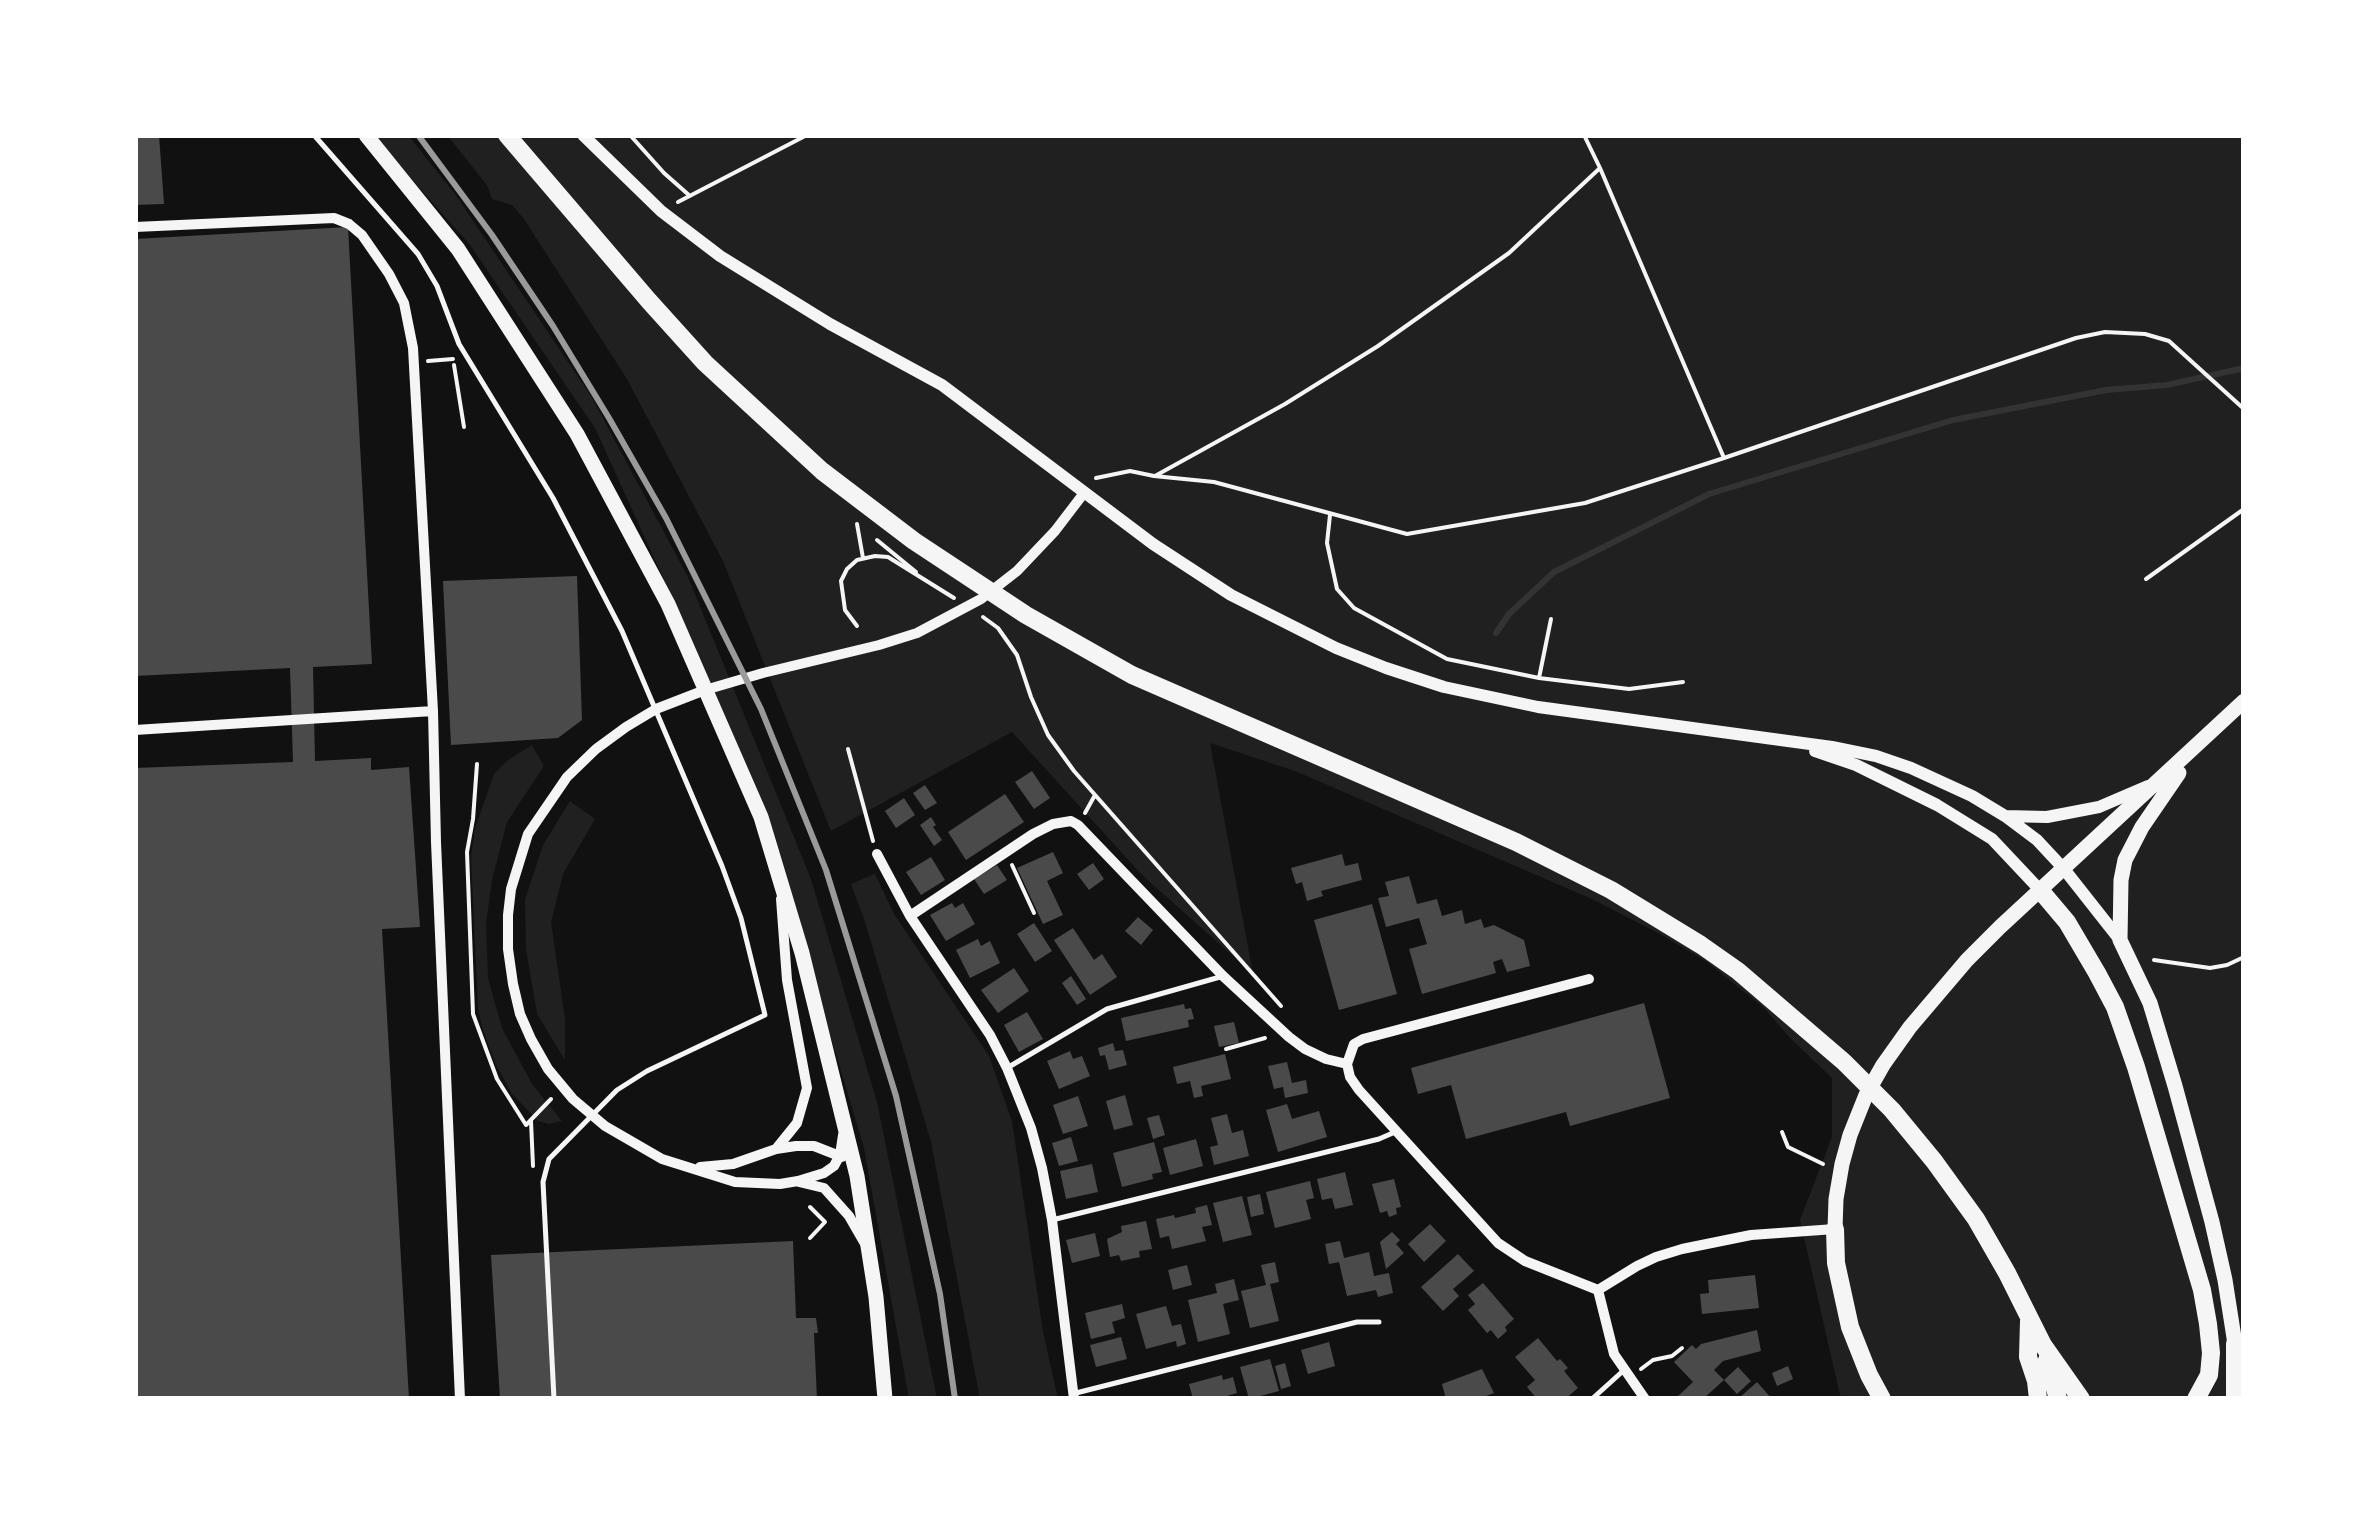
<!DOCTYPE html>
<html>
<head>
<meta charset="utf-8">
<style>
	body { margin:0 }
	#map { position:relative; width:2379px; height:1534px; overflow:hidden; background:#111; font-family:Signika,sans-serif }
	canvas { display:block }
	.frame { position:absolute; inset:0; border:138px solid #fff; pointer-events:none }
</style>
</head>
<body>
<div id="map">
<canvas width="2379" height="1534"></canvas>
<div class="frame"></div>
</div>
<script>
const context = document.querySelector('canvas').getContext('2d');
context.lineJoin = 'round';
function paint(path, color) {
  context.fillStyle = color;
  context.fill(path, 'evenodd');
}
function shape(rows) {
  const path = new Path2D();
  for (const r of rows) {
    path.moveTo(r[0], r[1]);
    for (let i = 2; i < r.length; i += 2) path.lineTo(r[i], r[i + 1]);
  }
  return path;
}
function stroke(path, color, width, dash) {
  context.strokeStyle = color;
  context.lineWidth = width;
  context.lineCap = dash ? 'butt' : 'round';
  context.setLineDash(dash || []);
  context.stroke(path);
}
const green = shape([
	[368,135,408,135,455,194,591,396,688,577,811,879,877,1102,937,1399,909,1399,864,1148,806,954,679,613,595,428,470,245,390,155],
	[447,135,2244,135,2244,1399,1843,1399,1840,1395,1800,1220,1832,1137,1832,1078,1792,1040,1763,1007,1707,962,1658,933,1592,899,1295,771,1210,743,1253,974,1142,875,1012,732,831,831,723,561,627,379,524,219,512,205,492,199,487,185],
	[532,745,544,766,507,822,492,880,486,924,488,978,502,1028,532,1084,562,1121,549,1124,538,1121,512,1094,495,1063,482,1027,478,1008,471,857,475,828,494,774,508,760],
	[570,801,595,819,563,874,551,922,565,1019,565,1060,537,1014,526,949,525,900,543,845],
	[875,874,894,914,989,1056,1012,1121,1043,1332,1058,1399,980,1399,931,1142,864,919,851,884]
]);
const stream = shape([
	[1496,633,1509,614,1554,572,1709,494,1953,420,2106,390,2167,385,2244,368]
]);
const building = shape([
	[135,135,159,135,164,204,135,205],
	[348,227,372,664,313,667,315,761,371,758,371,770,409,767,420,927,382,929,409,1399,135,1399,135,768,293,762,290,668,135,676,135,239],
	[577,576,582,720,558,738,451,745,443,581],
	[1032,771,1050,798,1034,809,1015,782],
	[925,785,937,803,925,810,913,793],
	[1005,794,1024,822,966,860,948,832],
	[904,798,915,815,896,828,885,811],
	[931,817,936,825,933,827,942,840,934,846,920,825],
	[1053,852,1063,873,1047,881,1063,915,1043,924,1017,868],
	[1342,854,1345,866,1358,863,1362,880,1321,891,1323,896,1307,901,1302,882,1296,884,1291,868],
	[931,857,945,880,921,895,906,872],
	[1093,863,1104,879,1089,890,1077,874],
	[997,865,1007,880,984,894,974,879],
	[1409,876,1417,904,1437,899,1442,916,1462,910,1465,924,1481,919,1484,928,1494,925,1524,940,1530,966,1507,972,1502,959,1493,962,1496,973,1422,994,1409,949,1427,944,1419,918,1386,927,1378,898,1389,896,1385,882],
	[952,903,955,908,963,903,975,924,946,941,930,915],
	[1372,904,1397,994,1339,1010,1314,920],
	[1138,917,1153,930,1141,945,1125,931],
	[1034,923,1052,951,1035,962,1017,934],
	[1073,928,1094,960,1102,954,1117,977,1090,995,1054,940],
	[978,939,981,946,990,941,1000,963,970,978,956,950],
	[1014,968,1029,991,998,1013,981,990],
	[1071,976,1086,999,1077,1005,1062,983],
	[1644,1003,1670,1098,1570,1126,1566,1112,1466,1139,1451,1085,1418,1094,1411,1068],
	[1184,1004,1185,1009,1191,1008,1194,1019,1188,1020,1189,1027,1126,1041,1121,1018],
	[1027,1012,1043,1039,1019,1052,1004,1025],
	[1234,1022,1239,1043,1219,1047,1214,1026],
	[1113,1043,1115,1051,1123,1050,1127,1065,1109,1070,1105,1055,1100,1056,1098,1048],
	[1070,1051,1073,1059,1082,1056,1090,1076,1059,1089,1047,1061],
	[1225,1054,1231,1079,1201,1086,1203,1096,1194,1098,1190,1081,1177,1084,1173,1067],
	[1287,1062,1292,1083,1306,1080,1308,1093,1285,1098,1283,1087,1274,1089,1268,1066],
	[1125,1095,1133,1125,1114,1130,1106,1101],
	[1078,1096,1088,1126,1063,1134,1053,1105],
	[1287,1104,1292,1119,1319,1111,1327,1137,1278,1152,1266,1110],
	[1227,1114,1232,1133,1243,1130,1249,1156,1214,1165,1210,1147,1218,1145,1211,1118],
	[1159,1115,1165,1135,1153,1139,1147,1118],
	[1071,1137,1078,1161,1059,1166,1052,1143],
	[1196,1139,1203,1166,1170,1175,1163,1148],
	[1154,1142,1162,1172,1152,1174,1153,1179,1122,1187,1113,1153],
	[1092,1164,1098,1192,1066,1199,1060,1171],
	[1345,1172,1353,1205,1335,1209,1332,1198,1322,1200,1317,1179],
	[1394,1179,1401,1207,1396,1208,1397,1214,1389,1217,1387,1211,1380,1213,1372,1184],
	[1310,1181,1314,1198,1306,1200,1311,1219,1275,1228,1266,1192],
	[1260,1194,1264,1214,1251,1217,1247,1197],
	[1242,1196,1252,1235,1223,1242,1213,1203],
	[1207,1205,1212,1225,1202,1227,1206,1241,1172,1249,1169,1236,1160,1238,1156,1219,1174,1215,1175,1218,1196,1213,1195,1208],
	[1146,1221,1152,1249,1139,1251,1140,1257,1121,1261,1119,1255,1110,1257,1107,1239,1122,1232,1121,1226],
	[1430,1224,1446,1241,1424,1262,1408,1244],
	[1392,1232,1400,1240,1396,1244,1404,1253,1386,1269,1380,1242],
	[1095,1233,1100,1256,1072,1263,1066,1240],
	[793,1241,796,1318,816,1318,818,1333,814,1333,817,1399,500,1399,491,1255],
	[1340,1241,1344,1258,1369,1252,1374,1276,1389,1273,1393,1293,1378,1297,1376,1290,1347,1296,1339,1262,1329,1264,1325,1244],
	[1458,1254,1474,1271,1453,1289,1459,1296,1443,1311,1421,1287],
	[1275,1262,1279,1282,1270,1284,1279,1321,1250,1328,1241,1291,1266,1285,1261,1265],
	[1187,1265,1192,1285,1173,1290,1168,1270],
	[1755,1275,1759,1308,1702,1314,1700,1294,1709,1293,1708,1280],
	[1234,1279,1239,1300,1223,1304,1230,1334,1198,1342,1188,1300,1217,1293,1215,1284],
	[1483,1283,1514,1319,1505,1327,1507,1331,1498,1339,1491,1330,1487,1333,1468,1310,1475,1304,1468,1295],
	[1122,1304,1125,1318,1112,1322,1115,1333,1091,1339,1085,1313],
	[1166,1306,1172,1326,1181,1324,1186,1344,1177,1347,1176,1341,1146,1349,1136,1314],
	[1757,1330,1761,1351,1723,1361,1714,1370,1724,1380,1703,1399,1681,1399,1678,1396,1693,1382,1674,1362,1692,1345,1696,1349,1701,1344],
	[1121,1337,1127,1359,1096,1367,1090,1345],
	[1538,1338,1557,1361,1560,1359,1568,1368,1564,1371,1578,1388,1565,1399,1537,1399,1527,1387,1535,1380,1515,1357],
	[1329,1342,1335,1366,1308,1374,1301,1350],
	[1270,1359,1279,1391,1249,1399,1240,1367],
	[1285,1363,1291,1386,1281,1389,1275,1366],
	[1788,1366,1793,1379,1777,1386,1772,1373],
	[1738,1367,1751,1381,1737,1394,1724,1380],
	[1482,1369,1494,1393,1478,1399,1446,1399,1442,1384],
	[1222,1375,1223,1380,1233,1377,1237,1393,1227,1396,1228,1399,1193,1399,1189,1384],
	[1757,1382,1772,1399,1738,1399]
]);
const path = shape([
	[630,135,664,173,690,196],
	[1600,168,1724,458],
	[678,202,807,135],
	[428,361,453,359],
	[454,365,464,427],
	[1155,476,1285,404,1378,346,1509,253,1600,168,1584,135],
	[1096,478,1130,471,1154,476,1214,482,1407,534,1585,503,1724,458,2076,338,2105,332,2145,334,2169,341,2244,409],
	[1330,515,1327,543,1337,589,1354,608,1447,659,1539,678,1629,689,1683,682],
	[857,524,863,558],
	[877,540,916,572],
	[2146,579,2244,509],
	[983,617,998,628,1017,655,1031,697,1048,735,1074,771,1281,1006],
	[857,626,845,610,841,581,847,569,857,560,875,556,888,557,954,598],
	[1539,678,1551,619],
	[848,749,873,841],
	[477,764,473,819,467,852,473,1014,497,1079,526,1125,551,1099],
	[1085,813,1095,795],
	[1012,865,1034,913],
	[2154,960,2210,968,2227,965,2244,957],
	[1226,1049,1265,1038],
	[531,1121,533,1166],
	[1782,1132,1788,1147,1823,1164],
	[810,1207,825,1222,810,1238],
	[1641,1369,1653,1360,1672,1356,1682,1348]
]);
const service = shape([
	[314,135,418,254,437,286,459,344,553,498,622,631,722,866,741,918,765,1015,647,1071,617,1090,549,1159,543,1182,554,1399],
	[1007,1068,1107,1009,1220,977],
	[1052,1220,1379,1139,1395,1132],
	[1076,1393,1357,1322,1379,1322],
	[1592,1399,1623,1371]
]);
const minor = shape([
	[135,227,334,218,349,224,362,235,389,274,404,303,413,348,433,711,436,842,460,1399],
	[135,730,433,711],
	[877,854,910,916,990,1035,1007,1068,1031,1128,1042,1168,1052,1220,1074,1399],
	[910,916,1033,834,1053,824,1071,821,1078,825,1223,976,1289,1037,1305,1049,1326,1059,1347,1064],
	[1589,979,1363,1039,1354,1044,1347,1064,1350,1077,1359,1090,1498,1243,1525,1261,1598,1290],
	[843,1135,840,1155,834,1166,824,1173,798,1181,780,1184,735,1182,662,1159,605,1126,573,1099,548,1069,531,1039,520,1014,513,984,508,949,508,915,511,889,528,834,567,777,596,749,626,727,656,709,705,690,763,673,879,645,917,633,981,599,1017,571,1055,531,1084,493],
	[776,1149,797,1123,807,1088,787,980,781,899],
	[700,1167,733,1164,776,1149,796,1146,814,1146,842,1157],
	[799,1182,824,1188,849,1216,864,1242],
	[1598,1290,1637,1266,1656,1257,1682,1249,1751,1235,1835,1229],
	[1598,1290,1614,1354,1645,1399]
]);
const tertiary = shape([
	[583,135,661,211,720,256,830,324,942,385,1153,544,1231,595,1336,648,1386,668,1444,687,1538,707,1832,747,1876,756,1911,768,1972,796,2005,816,2037,840,2064,869,2120,940],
	[1815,751,1856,765,1937,805,1992,839,2040,890],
	[2005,816,2047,817,2099,807,2148,786]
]);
const secondary = shape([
	[366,135,458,249,577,434,668,604,761,817,802,953,857,1176,876,1297,885,1399],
	[2179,773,2142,827,2125,860,2121,880,2120,940,2150,1003,2175,1086,2212,1222,2225,1280,2235,1344],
	[1835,1229,1836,1199,1842,1164,1850,1135,1866,1095,1883,1065,1910,1027,1967,960,2000,927,2244,701]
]);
const trunk = shape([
	[507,135,649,301,705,363,822,471,914,541,1026,615,1132,675,1516,842,1611,890,1701,945,1738,971,1844,1062,1892,1110,1934,1161,1976,1219,2007,1273,2043,1345,2081,1399],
	[2040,890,2067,922,2097,973,2115,1007,2136,1067,2202,1290,2208,1324,2211,1353,2209,1375,2196,1399],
	[1835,1229,1836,1263,1850,1327,1869,1375,1882,1399],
	[2029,1321,2028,1357,2036,1381,2038,1399],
	[2235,1344,2235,1399],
	[2047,1360,2058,1399]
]);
const rail = shape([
	[418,135,492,235,553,326,609,418,666,518,761,709,826,870,896,1096,940,1294,955,1399]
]);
paint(green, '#202020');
stroke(stream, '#333', 6);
paint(building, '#4a4a4a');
stroke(path, '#f5f5f5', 4);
stroke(service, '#f5f5f5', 5);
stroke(minor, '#f5f5f5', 10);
stroke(tertiary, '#f5f5f5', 12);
stroke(secondary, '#f5f5f5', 15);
stroke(trunk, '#f5f5f5', 18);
stroke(rail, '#9a9a9a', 6);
</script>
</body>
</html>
